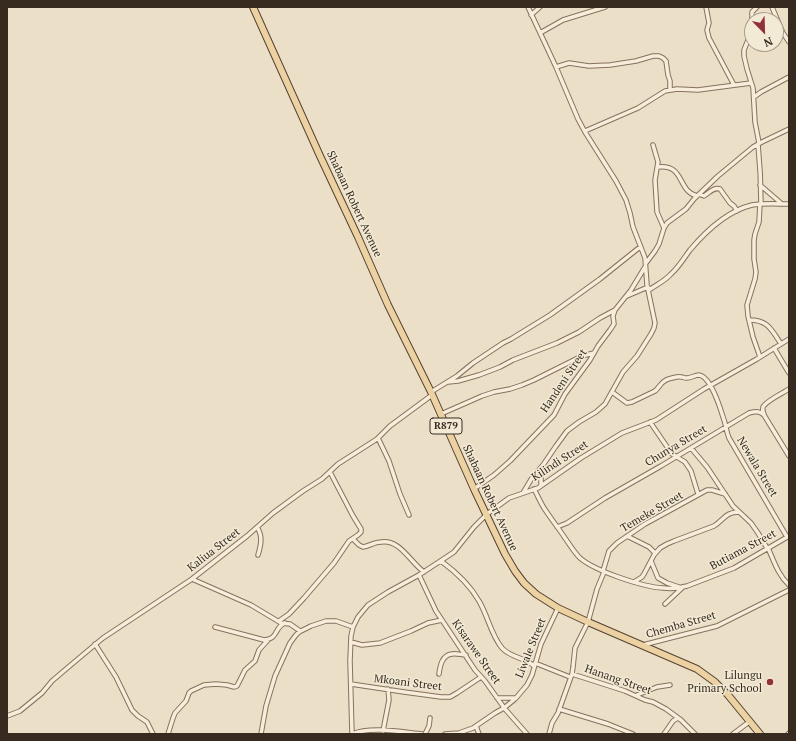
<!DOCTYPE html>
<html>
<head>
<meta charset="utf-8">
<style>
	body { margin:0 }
	#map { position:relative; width:796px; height:741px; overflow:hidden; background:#ebdfc7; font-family:"PT Serif",serif }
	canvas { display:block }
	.frame { position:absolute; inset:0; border:8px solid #372b20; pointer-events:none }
	.north { position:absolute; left:744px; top:12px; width:40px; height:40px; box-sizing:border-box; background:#f3ead6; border:1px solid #a89e8d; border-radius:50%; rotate:157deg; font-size:11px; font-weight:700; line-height:16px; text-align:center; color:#372b20 }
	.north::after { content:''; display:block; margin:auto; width:14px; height:18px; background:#913236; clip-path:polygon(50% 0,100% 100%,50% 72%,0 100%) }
</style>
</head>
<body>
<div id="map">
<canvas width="796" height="741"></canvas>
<div class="frame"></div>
<div class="north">N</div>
</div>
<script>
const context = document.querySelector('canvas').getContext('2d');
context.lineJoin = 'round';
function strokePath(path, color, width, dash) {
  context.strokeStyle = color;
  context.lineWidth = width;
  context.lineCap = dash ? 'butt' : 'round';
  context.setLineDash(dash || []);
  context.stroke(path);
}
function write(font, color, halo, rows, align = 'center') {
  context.font = font + ' "PT Serif",serif';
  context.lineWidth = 3;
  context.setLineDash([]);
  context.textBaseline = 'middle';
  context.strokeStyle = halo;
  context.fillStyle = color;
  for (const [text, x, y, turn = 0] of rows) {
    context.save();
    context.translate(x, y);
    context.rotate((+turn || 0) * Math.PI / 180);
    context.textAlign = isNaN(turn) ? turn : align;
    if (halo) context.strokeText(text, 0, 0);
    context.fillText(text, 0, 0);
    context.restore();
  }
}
const minor = new Path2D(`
	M706,7L709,23L707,30L709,38L734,85
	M772,7L783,33L789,42
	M531,15L540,7
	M752,20V12L757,7
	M752,22L750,35L744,50V56L747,69L753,88L755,122L759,143
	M540,33L563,20L605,7
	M556,67L569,63L589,66L610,65L636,61L653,56H659L663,58L666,61L668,75L670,81V90
	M754,97L761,92L789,77
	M585,131L638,108L665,91L677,89L698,90L751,83
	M758,144C760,164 761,184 761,204
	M653,145L658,162L655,180L657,212L664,228
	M658,167C685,164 677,191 697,196
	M760,185L782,204
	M699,194L704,196C709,193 713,187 720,189L730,203L734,206L737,211
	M760,204L759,222L755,234L754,240V259L756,272L755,279L747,305L748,316L753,337L760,357
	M646,263L655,251L659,244L664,228L667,223L686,209L694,199L718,176L753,147L762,142L789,129
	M649,290C656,285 665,281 671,274C679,267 684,258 690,250C706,231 727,211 752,205C764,203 777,204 789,204
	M627,296L648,287
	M749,320C768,320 771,329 781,344
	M774,348L789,373
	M448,382L458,381L479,375L500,367L513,360L557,343L579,332L600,318L615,310
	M431,392L457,376L473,363L503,343L511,339L550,315L600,279L640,247
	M612,392L627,403L632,402L655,391C659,388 660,383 666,380C668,379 678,376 681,377C685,377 682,378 687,378C691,378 695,375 699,375C710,376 720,407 723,417C726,424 726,431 729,438L787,537
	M441,414L482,396L494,392L510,389L522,385L534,380L582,356L594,353
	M764,414C763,411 762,410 763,407C766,401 783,393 789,389
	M650,422L672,454L685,462L691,471L698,494
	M378,438L389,461L400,494L409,515
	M691,448L707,467L733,506L751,523L758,533L767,548
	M539,470L541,478V485
	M474,489L494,475L510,461L554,415L565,394L590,360L598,346L610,330L614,324L613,316L615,310L631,290L645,267
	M534,489C538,496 541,504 546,511C552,520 559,529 565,538C570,545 574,552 580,558C595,571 643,587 663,588C671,589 680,588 687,586L734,568L789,536
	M523,493L532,478L543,465L556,446L567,431L579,422L596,412L605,404L623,372L637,356L651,334L654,328L655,323L647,285L645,258L633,227L630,213L626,200L616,181L585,132L578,119L556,67L528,7
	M257,527C263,536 261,545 258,555
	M557,527L567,523L605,498L661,466L749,413C756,411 759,411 764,415L789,456
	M627,536L649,547L655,553
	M353,539L359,545L363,547C369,546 375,542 381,542C400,539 410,562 424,572
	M768,548C774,561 778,575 789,585
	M441,561C456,572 470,585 479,601C488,616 491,635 502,648C511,658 524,657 534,666
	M651,561L658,578L667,583L679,587
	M603,571L609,551L617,543L645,524L707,490H712L725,494
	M419,575L436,611L475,670L485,681L505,709L527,734
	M192,579L251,605L281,623L290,624L300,631
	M634,582L642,577L644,574L654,555L660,548L667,544L674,541L714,526C724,520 725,512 739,512
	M665,604L682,588
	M279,621L289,614L304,598L334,563L349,541L358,535L361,532V529L353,516L330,472
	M215,627L264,640C279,639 274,627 285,623
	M351,642L362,645L380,643L411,631L428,623L442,620
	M95,644L116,677L132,710L138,716L147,722L153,734
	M643,645L717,626L789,590
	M535,663L570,677
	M439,674C440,666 442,655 452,654C456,653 462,655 466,655
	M572,674L594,681L625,691L645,700L653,702L666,709L681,720L695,734
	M351,684L404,692L441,697H450L457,693L481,677
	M637,695L657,687L670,685
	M497,698H516L527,685L532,675L541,644L558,608
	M559,709L608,724L633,734
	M7,716L20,711L42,693L52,681L72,664L103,638L192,579L247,536L273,513L303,491L322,479L338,464L377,439L390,426L432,395
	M476,726L479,734
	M383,731L389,700L388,689
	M168,734L173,718L175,713L186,701L189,693L191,691L204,685L216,684L227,685L234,687L237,686L245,670L255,661L259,650L268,640
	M261,734L266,706L275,676L290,643L296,635L299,632L311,626L326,621H336L353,627
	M352,734L350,661L351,636L353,627L358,617L368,605L388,592L419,575L445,558L454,552L474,527L487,514L509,498L538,488L581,458L622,433L656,420L704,389L757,359L789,339
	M352,734C371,726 402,732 422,734
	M425,734L429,726L430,718
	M445,734L459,733L473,728L495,713L504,708L515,699
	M549,734L552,723L558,713L572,674L573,667L575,648L588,622L597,589L604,572
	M664,734L673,721L678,718
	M733,734L749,722
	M788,734L789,733`);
const primary = new Path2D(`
	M253,7L320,156L358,237L388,305L431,392L474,489L505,554L515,571L524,583L536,594L558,608L588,622L697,669L715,682L728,695L760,734`);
strokePath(minor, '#86725e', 5.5);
strokePath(primary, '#544131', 8);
strokePath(minor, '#f7edda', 3.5);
strokePath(primary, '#ecd2a2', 6);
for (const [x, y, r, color] of [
	[770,682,4,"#913236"]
]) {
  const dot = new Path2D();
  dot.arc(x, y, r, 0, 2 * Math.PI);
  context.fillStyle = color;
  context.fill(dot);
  strokePath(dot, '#f3ead6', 1.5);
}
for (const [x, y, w] of [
	[446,426,32]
]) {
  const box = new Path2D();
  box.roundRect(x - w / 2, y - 8, w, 16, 3);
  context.fillStyle = '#f3ead6';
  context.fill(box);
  strokePath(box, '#372b20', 1);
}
write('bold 10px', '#372b20', null, [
	["R879",446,426]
]);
write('11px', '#372b20', '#f3ead6', [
	["Shabaan Robert Avenue",354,204,65],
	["Handeni Street",564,381,-56],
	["Chunya Street",676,446,-31],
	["Kilindi Street",560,461,-33],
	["Newala Street",757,467,59],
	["Shabaan Robert Avenue",490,498,65],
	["Temeke Street",652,512,-30],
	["Kaliua Street",214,550,-38],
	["Butiama Street",743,550,-28],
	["Chemba Street",681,625,-16],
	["Liwale Street",531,648,-68],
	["Kisarawe Street",476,652,55],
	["Hanang Street",618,680,19],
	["Mkoani Street",408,683,7]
]);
write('11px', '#372b20', '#f3ead6', [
	["Lilungu",762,676],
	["Primary School",762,689]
], 'right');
</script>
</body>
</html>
